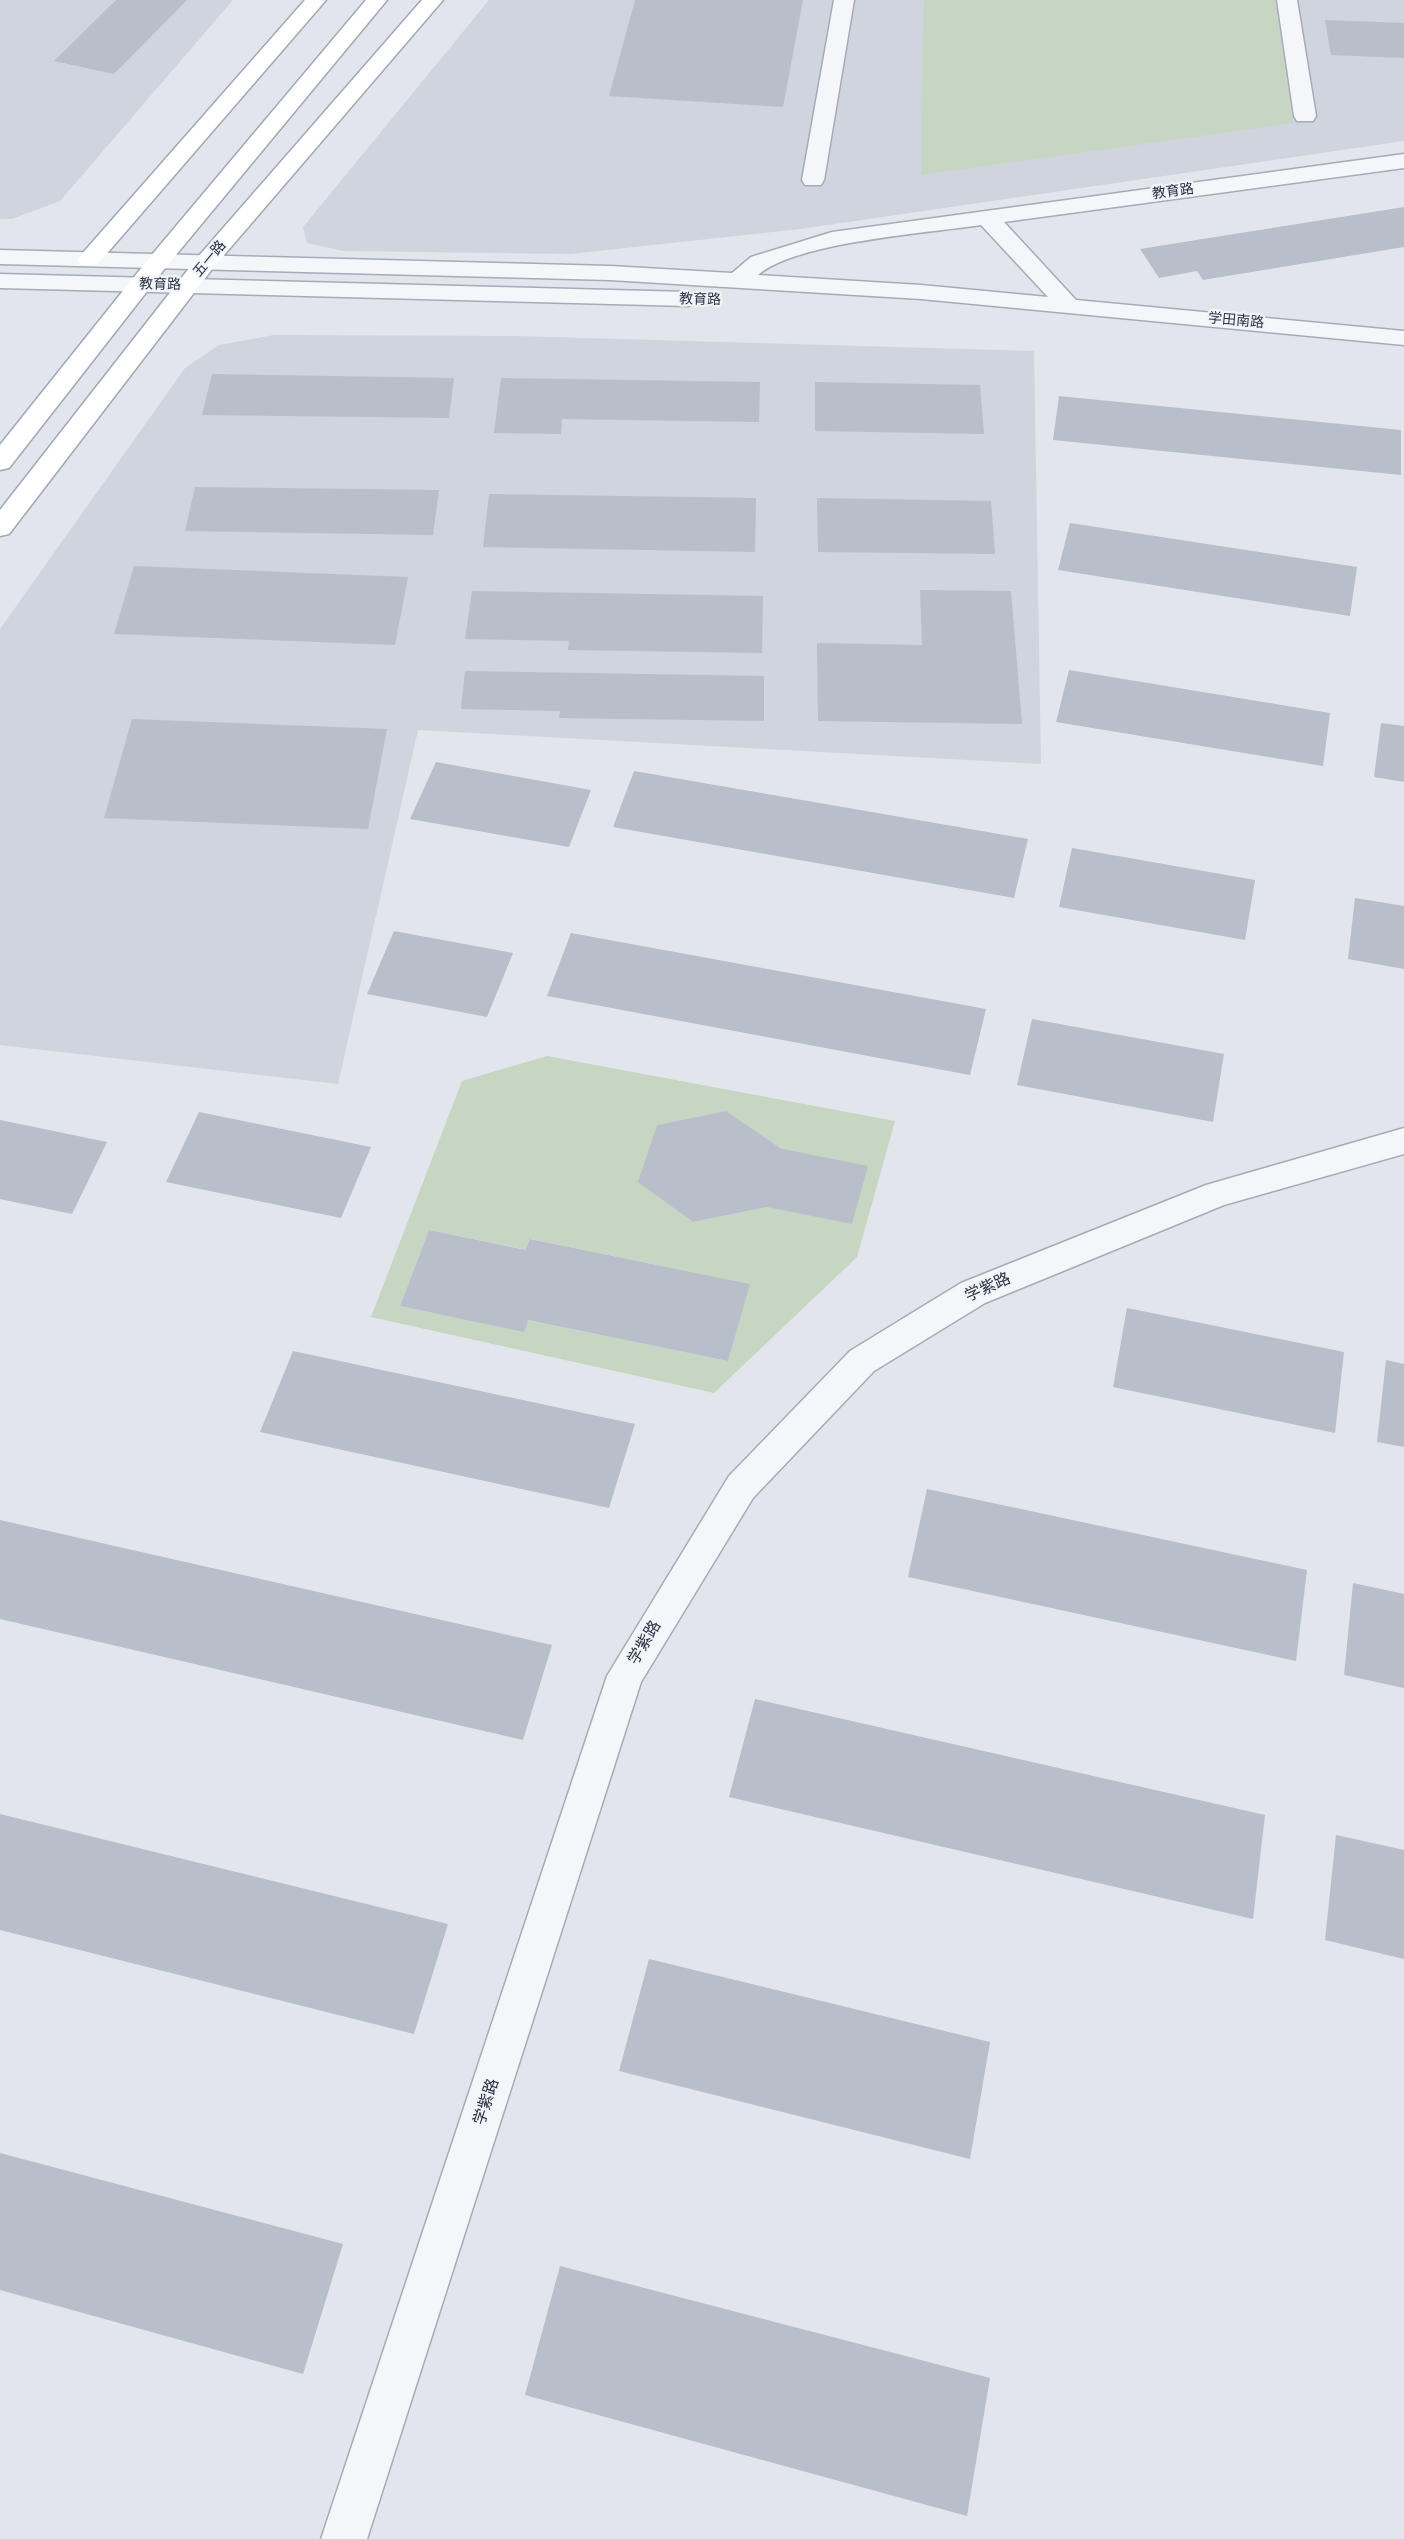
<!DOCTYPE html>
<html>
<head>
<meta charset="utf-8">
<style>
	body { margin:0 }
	canvas { display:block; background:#e2e5eb }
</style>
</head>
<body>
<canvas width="1404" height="2539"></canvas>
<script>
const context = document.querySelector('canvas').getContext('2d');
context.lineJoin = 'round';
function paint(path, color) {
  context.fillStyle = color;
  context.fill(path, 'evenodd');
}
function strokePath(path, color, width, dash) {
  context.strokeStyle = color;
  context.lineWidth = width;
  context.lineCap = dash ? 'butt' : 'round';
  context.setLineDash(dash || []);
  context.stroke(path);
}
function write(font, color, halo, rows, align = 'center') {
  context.font = font + ' "Varela Round","Noto Sans SC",sans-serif';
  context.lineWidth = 4.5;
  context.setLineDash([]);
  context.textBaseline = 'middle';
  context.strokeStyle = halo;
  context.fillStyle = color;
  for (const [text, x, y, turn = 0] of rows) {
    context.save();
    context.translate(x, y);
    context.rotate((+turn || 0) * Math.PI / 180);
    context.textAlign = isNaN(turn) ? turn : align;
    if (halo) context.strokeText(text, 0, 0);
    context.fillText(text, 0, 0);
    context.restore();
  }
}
paint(new Path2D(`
	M0,0H233L60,201L12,219H0Z
	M489,0H1404V141L800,229L571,254L343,251L307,243L303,227Z
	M274,335L517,336L1034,351L1041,764L418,730L338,1084L0,1045V629L185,368L219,345Z`), '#cfd4de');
paint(new Path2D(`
	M924,0H1275L1293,123L921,175Z
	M547,1056L895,1121L857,1257L714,1393L371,1317L462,1081ZM726,1111L782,1149L767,1207L693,1222L639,1182L657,1125ZM429,1230L527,1250L531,1239L749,1284L728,1361L528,1320L523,1331L400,1306Z`), '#c6d6c2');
paint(new Path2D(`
	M116,0H187L114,74L54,61Z
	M635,0H803L783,107L609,96Z
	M1325,20L1404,23V58L1331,55Z
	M1404,207V247L1203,280L1197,271L1159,278L1140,249Z
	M212,374L454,378L449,418L202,415Z
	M501,378L760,382L759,422L562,419L561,434L494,433Z
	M815,382L980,385L984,434L815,431Z
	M1059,396L1401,430V475L1053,440Z
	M195,487L439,490L433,535L185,531Z
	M489,494L756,498L755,552L483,547Z
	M817,498L991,501L995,554L818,552Z
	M1070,523L1357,567L1350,616L1058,570Z
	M134,566L408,577L395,645L114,634Z
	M920,590L1011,591L1022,724L818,721L817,643L922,645Z
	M472,591L763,596L762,653L568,650L569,641L465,639Z
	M1069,670L1330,713L1323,766L1056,722Z
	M465,671L764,676V721L559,718L560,711L461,709Z
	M132,719L387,729L368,829L104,818Z
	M1381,723L1404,726V782L1374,777Z
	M436,762L591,790L569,847L410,819Z
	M634,771L1028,839L1014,898L613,827Z
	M1072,848L1255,880L1245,940L1059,907Z
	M1355,898L1404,906V969L1348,959Z
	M394,931L513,953L487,1017L367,994Z
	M571,933L986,1009L970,1075L547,996Z
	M1032,1019L1224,1054L1213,1122L1017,1085Z
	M726,1111L782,1149L868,1166L852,1224L767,1207L693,1222L638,1182L657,1125Z
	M199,1112L371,1147L341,1218L166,1182Z
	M0,1120L107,1142L72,1214L0,1199Z
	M429,1230L526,1250L530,1239L750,1284L728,1361L528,1320L524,1332L400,1306Z
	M1127,1308L1344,1352L1335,1433L1113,1387Z
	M293,1351L635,1424L609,1508L260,1432Z
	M1386,1360L1404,1364V1447L1377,1442Z
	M927,1489L1307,1570L1296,1661L908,1577Z
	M0,1520L552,1645L523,1740L0,1619Z
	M1353,1583L1404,1594V1688L1344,1675Z
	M755,1699L1265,1815L1253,1919L729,1797Z
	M0,1814L448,1924L414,2034L0,1930Z
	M1336,1835L1404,1850V1959L1325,1940Z
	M649,1959L990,2042L970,2159L619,2071Z
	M0,2153L343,2244L303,2374L0,2290Z
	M560,2266L990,2378L967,2516L525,2395Z`), '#b8beca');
const minor = new Path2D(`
	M834,0H854L824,180L821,185H805L802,180Z
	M1277,0H1297L1316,116L1313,121H1297L1294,116Z
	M1404,154V168L1004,222L1076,300L1404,331V345L921,299L610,280L0,264V250L610,266L732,273L751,257L832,232ZM981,225L1048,297L921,285L758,275C796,242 928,233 981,225Z
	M0,274L688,292L696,294L700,299L696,304L688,306L0,288Z
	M1404,1128V1154L1224,1205L985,1303L874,1371L753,1498L641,1682L367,2539H321L607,1676L729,1476L850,1351L961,1283L1206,1185Z`);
const major = new Path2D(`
	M305,0H326L97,265H81L77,260L81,255Z
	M366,0H387L166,267L9,468L0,470V445L150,257Z
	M422,0H443L213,268L9,534L0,536V510L197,258Z`);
strokePath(minor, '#a6abb6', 3);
strokePath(major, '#a0a8b8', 3);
paint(minor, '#f5f6f9');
paint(major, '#fff');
write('14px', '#283145', '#f2f4f8', [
	["教育路",1173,192,-8],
	["五一路",210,259,-50],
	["教育路",160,285,1],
	["教育路",700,300,1],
	["学田南路",1236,321,5]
]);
write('16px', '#283145', '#f2f4f8', [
	["学紫路",988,1288,-24],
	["学紫路",645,1643,-59],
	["学紫路",487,2102,-72]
]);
</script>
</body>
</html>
